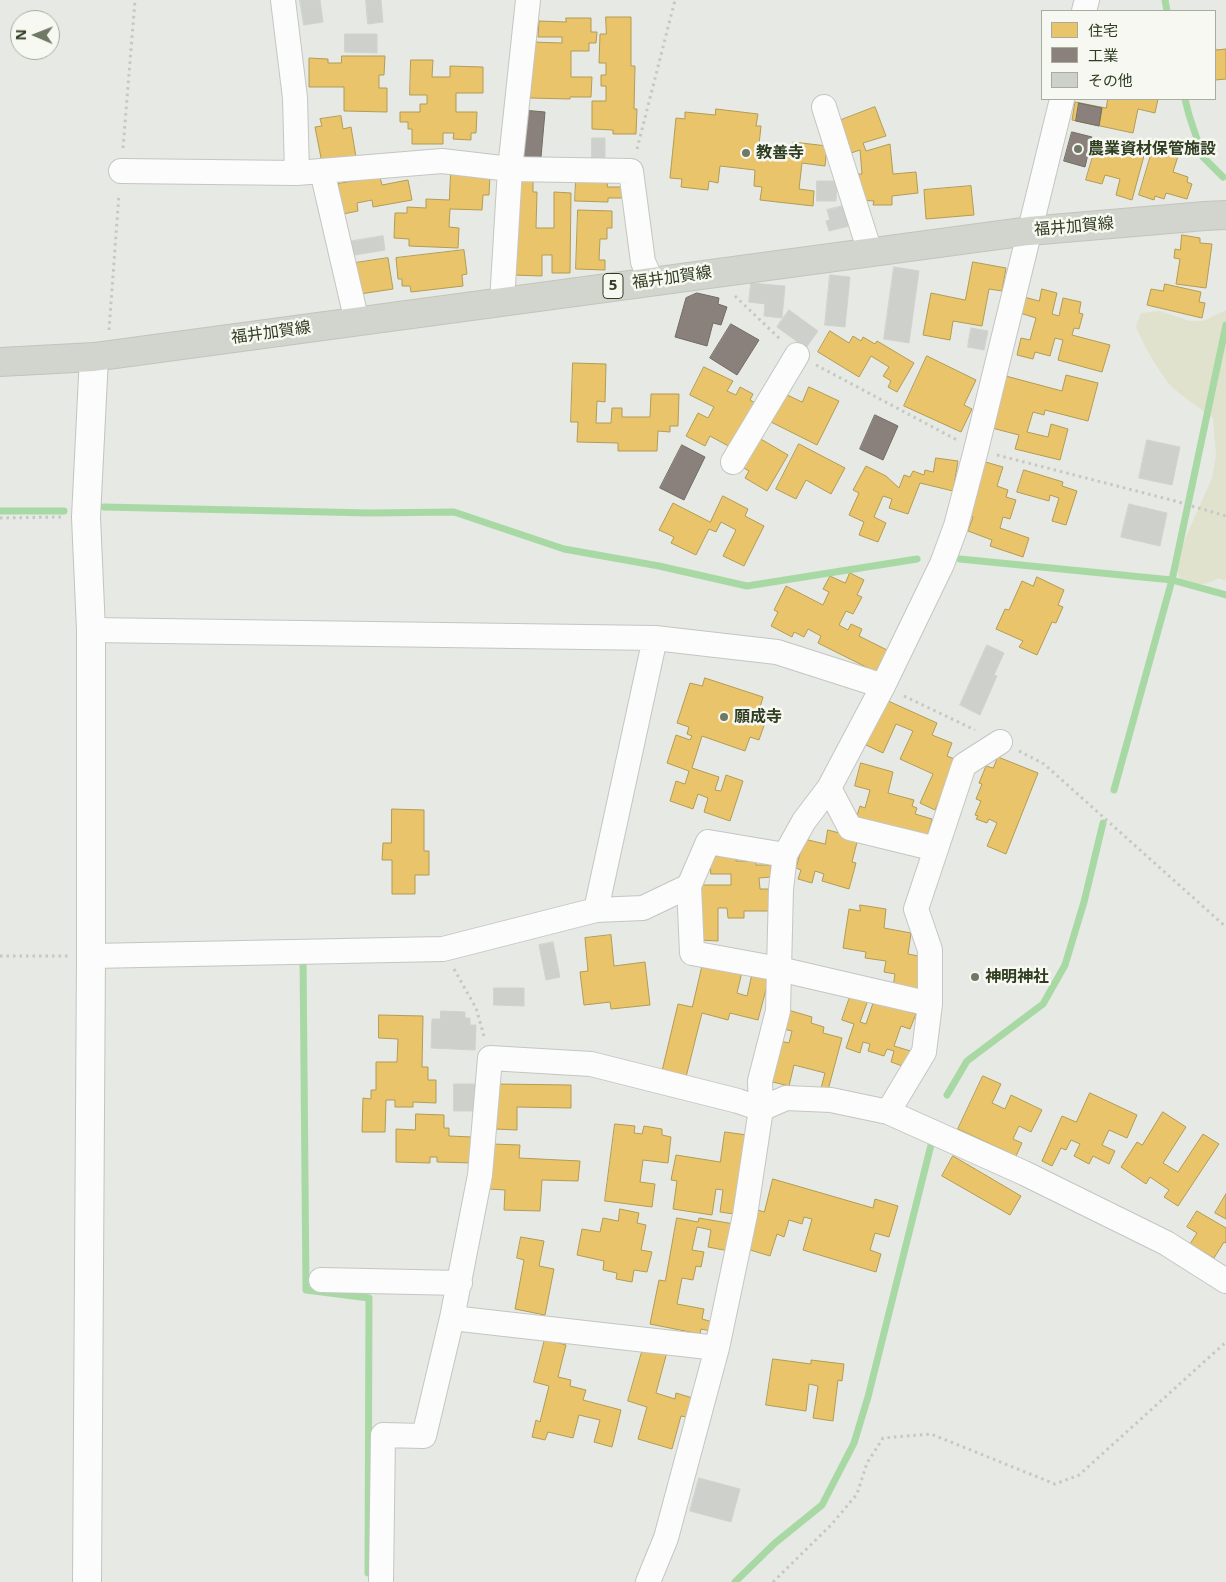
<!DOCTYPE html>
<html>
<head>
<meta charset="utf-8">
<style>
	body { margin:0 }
	#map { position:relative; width:1226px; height:1582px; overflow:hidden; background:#e7e9e4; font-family:"Noto Sans","Noto Sans JP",sans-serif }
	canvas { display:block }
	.legend { position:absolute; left:1041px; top:10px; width:175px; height:90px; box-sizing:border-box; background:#f7f8f2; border:1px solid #a7ad9e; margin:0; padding:6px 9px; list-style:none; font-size:15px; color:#2f3d21 }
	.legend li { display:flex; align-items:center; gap:10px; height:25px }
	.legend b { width:25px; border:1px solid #a7ad9e }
	.north { position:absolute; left:10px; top:10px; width:50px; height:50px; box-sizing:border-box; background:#f7f8f2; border:1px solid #a7ad9e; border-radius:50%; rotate:271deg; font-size:14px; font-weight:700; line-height:20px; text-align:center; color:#2f3d21 }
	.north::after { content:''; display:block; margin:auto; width:18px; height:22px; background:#6f7965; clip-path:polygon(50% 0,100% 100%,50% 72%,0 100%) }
</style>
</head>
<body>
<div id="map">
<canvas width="1226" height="1582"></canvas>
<ul class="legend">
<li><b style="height:14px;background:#e9c46a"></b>住宅</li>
<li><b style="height:14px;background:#8a817c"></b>工業</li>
<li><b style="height:14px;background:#ced1cb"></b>その他</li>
</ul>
<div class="north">N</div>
</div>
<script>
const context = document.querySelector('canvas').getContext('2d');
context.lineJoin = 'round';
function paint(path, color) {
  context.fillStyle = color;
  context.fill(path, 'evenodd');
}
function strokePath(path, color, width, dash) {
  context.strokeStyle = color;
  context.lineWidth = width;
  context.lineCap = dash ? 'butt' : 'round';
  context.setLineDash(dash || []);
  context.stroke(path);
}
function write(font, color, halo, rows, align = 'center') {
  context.font = font + ' "Noto Sans","Noto Sans JP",sans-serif';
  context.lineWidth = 5;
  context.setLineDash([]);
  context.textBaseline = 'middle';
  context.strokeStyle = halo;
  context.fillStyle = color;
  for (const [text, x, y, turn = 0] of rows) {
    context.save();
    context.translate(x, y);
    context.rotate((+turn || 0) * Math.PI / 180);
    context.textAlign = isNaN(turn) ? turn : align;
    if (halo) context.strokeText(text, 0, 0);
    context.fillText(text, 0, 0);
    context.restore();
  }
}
paint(new Path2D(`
	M1226,310V581L1218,578C1204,588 1194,584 1179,578L1177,563L1185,539L1212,478L1216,455L1213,418C1200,408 1185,399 1172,387C1162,377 1140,340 1136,326L1141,313L1159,311L1190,321H1203Z`), '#e1e2cd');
const homes = new Path2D(`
	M606,17H631V66H635L634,109H637L636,134H613V130L592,129V101H606V86H601V75H606V63H599L600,34H606Z
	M566,18H591V32H597L596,43H589V51H571V77H592L591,97H570V99L530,98L532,42L562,43V37H538L539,21L566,22Z
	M1215,46L1216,50L1226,49V79L1215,80V84Z
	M342,56H385L384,75H379V88H387V112L344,111V87H309V58L328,59V63H341Z
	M411,60H433L432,77H450V66L483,67V93H456V112H477L476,133H471V140L453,139L454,133H443V144H412V129H408V122H400V112H420V104H427V95H410Z
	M1108,99H1158L1155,113L1138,109L1133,133L1072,120L1075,102L1106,108Z
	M875,107L886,136L863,143L866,151L890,144L893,174L916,172L918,193L892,196V205H873L874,201L860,200L858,174H862L860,150L848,154L836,122Z
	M716,109L758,114L756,126H761L759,145L792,149L793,142L827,146L825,166L802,163L799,189L814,191L813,206L760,200L762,187L754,186L755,170L720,166L718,183L709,181L708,190L681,187L682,179L670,178L676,118L685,119V112L715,115Z
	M341,116L343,129L351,127L356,157L322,163L315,127L322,126L320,119Z
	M1098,139L1145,152L1132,200L1116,195L1120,179L1105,175L1102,184L1086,180Z
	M1154,145L1179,153L1173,172L1188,177L1187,182L1192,184L1187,199L1166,193L1164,199L1155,196L1154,200L1139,195Z
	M451,173L490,175L489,195H483L482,210L450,209L449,227L459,228L458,248L409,246V239L394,238L395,213H407V207L426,208V199L449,200Z
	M380,177L382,185L408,180L412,200L373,207L372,200L357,203L358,211L343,214L338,184Z
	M519,179H533V192H537L536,228H554V192L571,193L570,273H552V255H542V276L513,275Z
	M576,181L608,182L607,187H623V198H608V202L575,201Z
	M971,186L974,215L926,219L924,190Z
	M578,210L612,211V228H607V239H600L599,260H605V270L576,269Z
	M1182,235L1200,238V243L1212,244L1206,288L1176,284L1180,259L1174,258L1175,249L1180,250Z
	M464,250L467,274L462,275L463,286L411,292L410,286H402V279H398L396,258Z
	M388,258L393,289L360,294L355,263Z
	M973,262L1006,268L1002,291L989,289L982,326L953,321L950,340L923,335L931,293L965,300Z
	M1165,284L1201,292L1199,302L1205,303L1202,318L1147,305L1151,289L1163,291Z
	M1042,289L1057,293L1052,314L1059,316L1063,298L1081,302L1079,313L1083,314L1079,329L1074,328L1072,335L1110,345L1102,372L1058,360L1063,340L1055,338L1050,356L1035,352L1033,359L1017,355L1021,338L1030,340L1036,318L1020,313L1024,297L1039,301Z
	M830,331L849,343L853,336L861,341L863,337L875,344L877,341L914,363L897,392L888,387L891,381L883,376L889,367L871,356L859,377L818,352Z
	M927,356L976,380L964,405L972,409L961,432L904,406Z
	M573,363L606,364L605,402L597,401L596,423H611L612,408H622V417H650L651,394H679L678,426H670V432L658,431L657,451H618V443L577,442L578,422H571Z
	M704,367L733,381L727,391L736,395L740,387L753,394L750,400L755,403L732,448L710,436L705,446L686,436L698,413L708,418L714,407L690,395Z
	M1002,375L1062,391L1066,375L1098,383L1088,421L1045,410L1044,415L1033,412L1027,432L1048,437L1051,424L1068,429L1060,460L1015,449L1019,435L988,427Z
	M809,387L839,401L817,445L771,422L785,394L802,402Z
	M759,438L788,455L767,491L745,478L749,471L742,467Z
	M799,444L845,468L831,494L806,480L796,499L776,489Z
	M936,458L958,461L953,491L920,483L908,514L889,508L892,499L883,496L874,517L886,523L878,542L859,535L864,522L849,515L859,493L853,490L866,466L886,476L899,488L904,475L910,477L913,471L924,475L925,470L933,472Z
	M982,461L1003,467L997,486L1008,490L1006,497L1016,500L1010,519L1003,517L1000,528L1029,538L1023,557L990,546L992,540L968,531L973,517L969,516L979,487L974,485Z
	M1024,470L1063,482L1062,486L1077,491L1066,525L1052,521L1059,498L1050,495L1049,501L1017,492Z
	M723,496L748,509L745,516L764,526L744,566L723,556L736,530L721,522L716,532L709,529L696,555L671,543L674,537L659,530L673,503L710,522Z
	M850,573L864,580L857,595L862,597L853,614L846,611L839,625L848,630L851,624L862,629L859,636L887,650L876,672L818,643L821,636L808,629L804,637L794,632L792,637L771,626L778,612L774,610L786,586L823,605L829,592L823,589L830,576L845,583Z
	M1037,577L1064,590L1058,605L1063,607L1056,623L1052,622L1037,655L1019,647L1023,641L996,629L1005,609L1009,610L1022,581L1033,586Z
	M705,678L763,697L759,711L768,714L759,740L750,737L745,751L702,736L692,768L719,777L715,790L721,791L726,775L743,781L730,821L704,812L708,798L698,794L693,809L670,801L676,781L685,784L689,771L667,763L676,735L690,740L692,736L687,734L689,727L677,723L690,683L702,686Z
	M886,700L937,723L932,735L952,743L947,756L957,760L935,810L920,803L933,774L900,759L913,731L896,724L883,753L866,745Z
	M998,757L1038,773L1006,854L987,846L997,823L989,819L987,823L976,819L978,816L975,815L981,801L976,799L982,784L979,783L986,766L993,768Z
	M861,763L893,772L888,793L914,800L912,806L917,808L915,814L932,819L927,839L856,819L860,806L865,808L870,790L855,786Z
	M392,809L424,810V851H429V875H415V894H392V860H382L383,843H391Z
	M828,830L858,838L852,862L856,863L849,889L822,881L824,874L815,871L812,883L798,879L801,870L796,868L804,839L825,844Z
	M711,856H736V861H756V865H771V877L759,878L760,889H770V911H744V918H728L727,908H718V941L699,940V885H731V874H711Z
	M860,905L886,909L884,928L911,933L908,954L923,957L918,991L893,987L895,974L884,972L886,961L865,958L866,952L843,948L849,909L860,911Z
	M611,935L614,966L645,962L650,1005L611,1009L610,1002L584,1005L580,972L588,971L585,938Z
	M703,963L742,972L737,993L747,996L752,974L769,978L758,1020L730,1013L728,1020L702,1013L686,1077L662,1071L678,1004L692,1007Z
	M851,994L868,1000L860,1022L866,1024L874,1000L916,1014L910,1029L901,1026L894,1046L914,1052L908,1068L891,1062L894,1051L887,1049L884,1056L868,1051L870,1044L863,1042L860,1053L846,1048L854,1024L842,1020Z
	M788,1010L812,1017L811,1023L824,1027L823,1033L842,1038L828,1090L821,1088L825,1073L794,1065L789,1086L769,1081L780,1041L789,1043L792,1031L783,1029Z
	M379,1015L423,1016L422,1067H428V1080H436V1103L413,1102V1107H395V1100H386L385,1132H362L363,1098L371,1099V1090H376V1062H397L398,1039L379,1038Z
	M983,1076L1001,1084L992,1103L1005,1109L1011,1095L1042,1110L1031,1132L1019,1126L1013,1139L1022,1143L1016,1156L958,1129Z
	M495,1084L571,1085V1108L517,1107V1130L495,1129Z
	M1090,1093L1137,1115L1127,1138L1109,1130L1102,1145L1115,1151L1109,1164L1093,1156L1089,1164L1074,1156L1080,1144L1071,1140L1066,1150L1061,1148L1052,1166L1042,1161L1062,1116L1076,1122Z
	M1163,1112L1186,1127L1163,1163L1178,1172L1203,1134L1219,1144L1178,1206L1164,1197L1169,1190L1150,1177L1146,1184L1121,1167L1137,1142L1142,1145Z
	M416,1114L444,1115V1128H449V1136L472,1137V1163L437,1162V1157H430V1163L396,1162V1129L415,1130Z
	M615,1124L635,1126L634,1133L642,1134L644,1126L662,1129V1135L671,1137L668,1163L643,1160L640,1182L655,1184L652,1207L605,1201Z
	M725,1132L747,1135L734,1214L720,1212L723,1190L716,1189L712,1215L673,1209L677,1181L671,1180L676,1155L720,1162Z
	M492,1144L520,1145L519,1158L580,1161L578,1181L542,1180L540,1211L504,1210L505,1190L489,1189Z
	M953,1156L1021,1196L1010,1215L942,1176Z
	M773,1179L873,1208L875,1199L898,1206L889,1237L875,1233L870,1250L881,1254L876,1272L803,1250L812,1219L804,1217L802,1224L789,1220L784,1237L777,1234L770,1256L747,1249L758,1210L764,1212Z
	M1226,1194V1219L1215,1213Z
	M620,1209L639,1213L637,1223L646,1225L641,1250L652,1252L647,1272L634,1270L632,1282L616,1279L617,1273L603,1270L604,1261L577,1255L582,1229L600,1232L603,1218L618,1221Z
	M1197,1211L1226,1228V1243L1224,1242L1214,1258L1190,1244L1197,1233L1187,1227Z
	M677,1218L698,1222L699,1218L734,1224L729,1251L708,1247L711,1230L697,1227L692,1250L704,1252L701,1267L696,1266L693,1280L682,1278L677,1304L704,1309L702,1319L713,1322L711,1331L701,1329L700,1334L650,1324L659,1280L665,1281Z
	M521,1237L544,1241L539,1266L554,1269L545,1315L515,1309L524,1260L517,1258Z
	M545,1339L566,1345L558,1377L571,1380L570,1386L586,1390L583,1400L621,1410L612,1447L594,1442L600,1420L579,1415L573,1438L548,1432L545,1440L532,1437L536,1420L540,1422L549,1386L534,1382Z
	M644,1345L667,1352L656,1393L675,1399L676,1393L696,1399L691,1418L681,1416L672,1449L638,1439L647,1407L628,1401Z
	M773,1359L811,1364V1360L844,1364L842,1381L838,1380L833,1421L813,1418L818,1386L809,1384L806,1411L766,1405Z`);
paint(homes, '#e9c46a');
strokePath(homes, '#b19c54', 1);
const industry = new Path2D(`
	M1079,103L1102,108L1099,126L1076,121Z
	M522,110L545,112L541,157L518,156Z
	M1072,132L1092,137L1085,167L1064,161Z
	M697,293L719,298L718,304L727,307L721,325L713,323L707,346L675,337L686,298Z
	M731,324L759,340L737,375L710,358Z
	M875,415L898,426L883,460L860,449Z
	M682,445L705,457L684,500L660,488Z`);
paint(industry, '#8a817c');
strokePath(industry, '#6f6d61', 1);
strokePath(new Path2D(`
	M1165,0L1167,11
	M1185,99L1189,115L1203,157L1223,177
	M104,507L370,513L454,512L564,549L659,566L747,586L917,559
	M0,511H64
	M960,559L1172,580L1226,595
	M1114,790L1172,580L1226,325
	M303,955L306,1290L369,1298L368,1573
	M947,1095L967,1061L1043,1004L1065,965L1084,902L1103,823
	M735,1582L775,1543L822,1505L854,1443L868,1397L933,1137`), '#a8d9a4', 7);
const building = new Path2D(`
	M300,0H320L323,22L304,25Z
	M366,0H381L383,22L368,24Z
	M345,34H377V53L345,52Z
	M592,138H605V158H592Z
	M817,181H837L836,201H817Z
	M843,206L849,226L829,231L826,221L830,220L827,210Z
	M383,236L385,250L349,256L347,242Z
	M894,267L919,271L909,343L884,339Z
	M830,275L850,277L845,327L825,325Z
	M751,283L785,286L782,318L764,316L765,304L749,302Z
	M789,310L818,331L806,348L777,327Z
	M971,328L988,331L984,350L968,347Z
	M1147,440L1180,447L1172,485L1139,478Z
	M1129,504L1167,513L1160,546L1121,537Z
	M987,645L1004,653L994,675L997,676L980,715L960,705Z
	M553,942L560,977L546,980L539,945Z
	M494,988H524V1006L494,1005Z
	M441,1011L465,1012V1018H470V1025H476L475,1050L431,1048L432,1019H440Z
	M454,1084H475V1111H454Z
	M699,1478L740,1489L731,1522L690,1511Z`);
paint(building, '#ced1cb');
strokePath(building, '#d0d2cd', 1);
const street = new Path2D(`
	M283,0L295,98L297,173
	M1084,11L1087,0
	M824,107L870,252
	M121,171L297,173L442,161L510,169L631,171L643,262L652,281
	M322,171L357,322
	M502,302L510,169L528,0
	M733,462L797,355
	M91,630L655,638L777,652L883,686
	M655,638L596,910L643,908L689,886L708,842L785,855
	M829,788L850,828L936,849L916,909L930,950V1004
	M936,849L964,765L1000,742
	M689,886L692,953L779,969L930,1004L924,1052L888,1112
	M91,956L443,949L596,910
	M321,1280L460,1283
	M452,1318L717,1348
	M381,1582L383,1435L424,1436L452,1318L480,1175L490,1058L591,1064L738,1101L761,1109L786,1098L831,1100L888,1112L1024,1173L1166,1243L1226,1281
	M648,1582L666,1538L717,1348L745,1215L761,1109L760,1081L778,1011L781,889L785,855L804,821L829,788L883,686L942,564L956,526L976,450L1062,99`);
const secondary = new Path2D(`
	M87,1582L91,956V630L86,517L94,357`);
const primary = new Path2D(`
	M0,362L94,357L1029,231L1205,216L1226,215`);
strokePath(street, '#c4c6c1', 26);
strokePath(secondary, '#c2c5bd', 30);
strokePath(primary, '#c1c5bc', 30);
strokePath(new Path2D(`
	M123,148L135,0
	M637,149L675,0
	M735,296L781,340
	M109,330L119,194
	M816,365L957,440
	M997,455L1175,501L1226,516
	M0,518L62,517
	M904,696L975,730
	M1019,751L1044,764L1226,927
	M0,956H68
	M454,969L476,1008L484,1036
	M773,1582L832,1524L857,1494L867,1463L883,1438L931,1434L1055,1484L1079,1475L1226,1342`), '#c5c9c1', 3, [2.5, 4]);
strokePath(street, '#fbfcfb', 24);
strokePath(secondary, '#fbfcfb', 28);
strokePath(primary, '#d1d5cd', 28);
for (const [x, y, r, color] of [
	[1078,149,5,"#6f7965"],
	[746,153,5,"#6f7965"],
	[724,717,5,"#6f7965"],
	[975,977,5,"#6f7965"]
]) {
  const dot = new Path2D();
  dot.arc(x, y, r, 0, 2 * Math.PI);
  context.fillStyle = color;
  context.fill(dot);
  strokePath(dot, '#f7f8f2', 2);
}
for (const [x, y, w] of [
	[613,286,20]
]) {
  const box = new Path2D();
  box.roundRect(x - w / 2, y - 12.5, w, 25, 4);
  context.fillStyle = '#f7f8f2';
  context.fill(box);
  strokePath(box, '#2f3d21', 1);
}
write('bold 15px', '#2f3d21', null, [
	["5",613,286]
]);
write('bold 16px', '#2f3d21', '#f7f8f2', [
	["農業資材保管施設",1088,149],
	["教善寺",756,153],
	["願成寺",734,717],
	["神明神社",985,977]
], 'left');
write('16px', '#2f3d21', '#f7f8f2', [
	["福井加賀線",1074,227,-5],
	["福井加賀線",672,278,-8],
	["福井加賀線",271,333,-8]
]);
</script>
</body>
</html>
